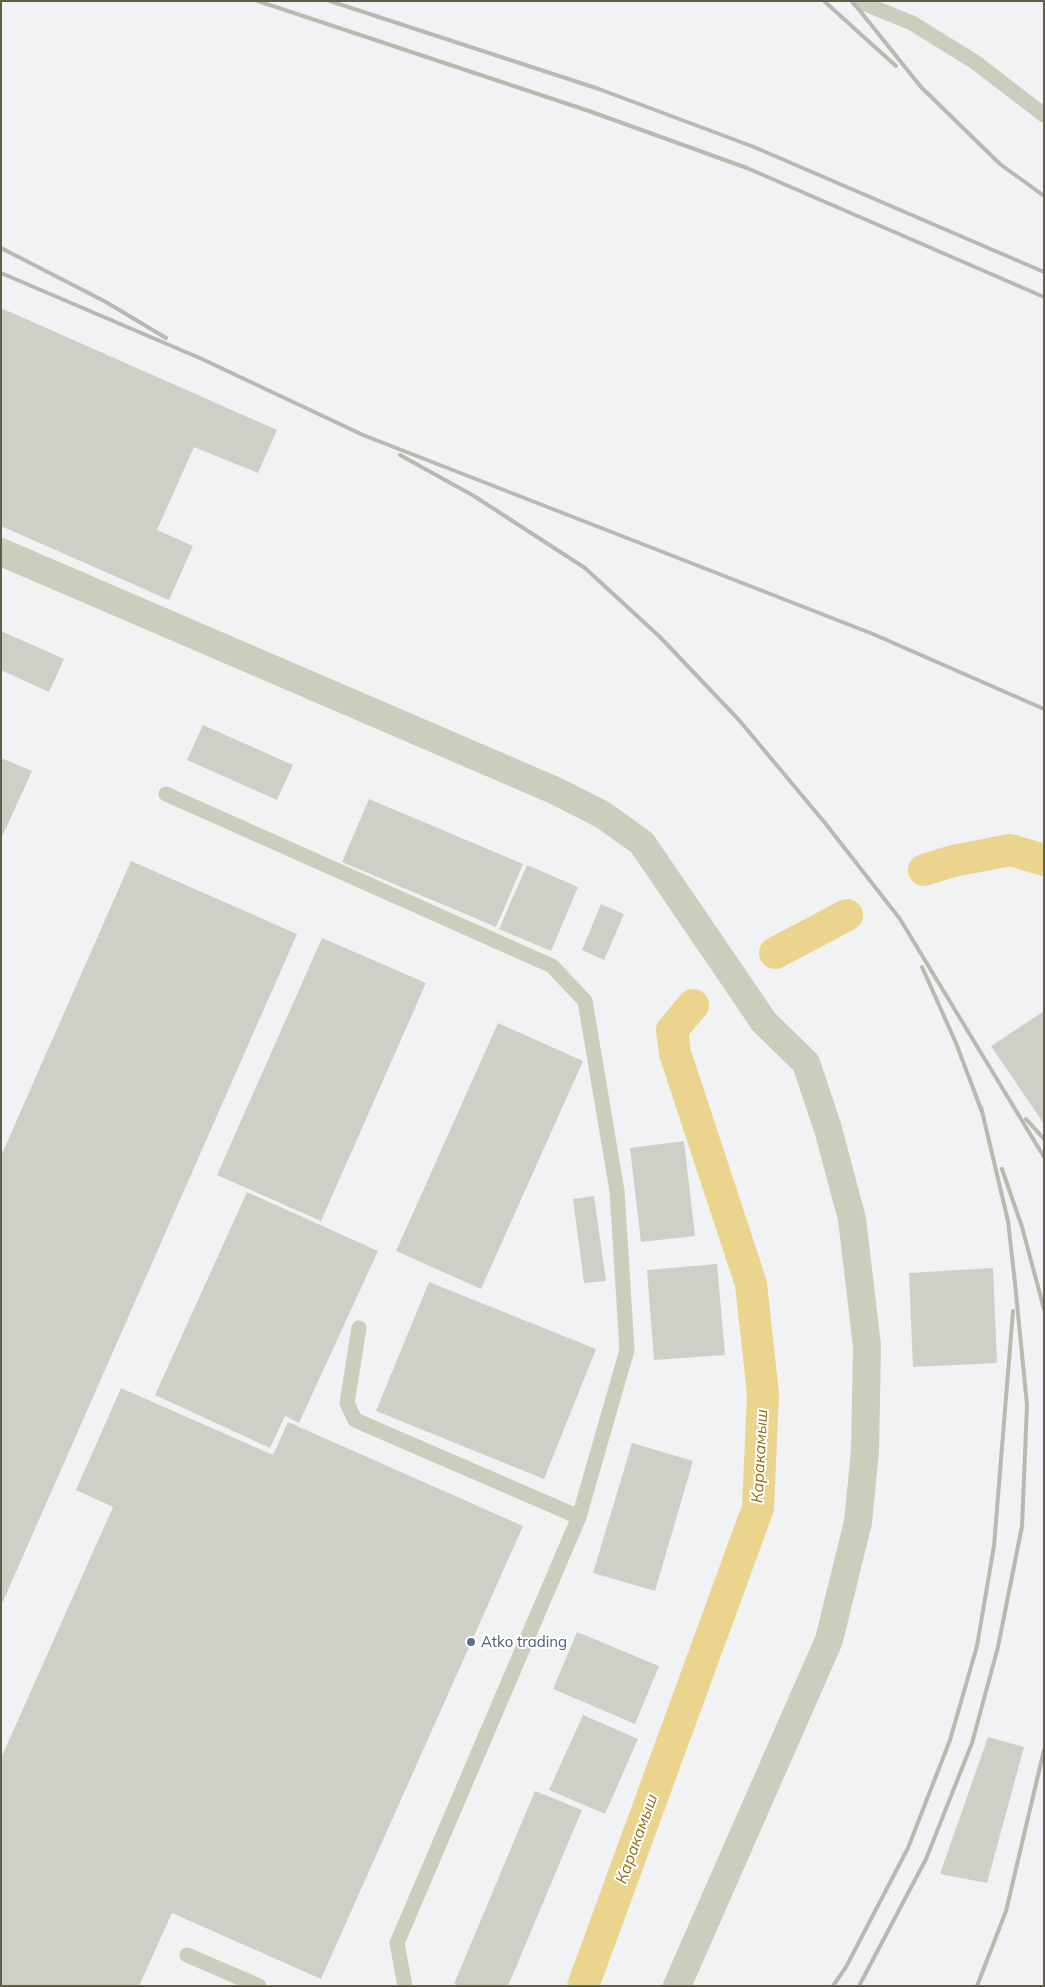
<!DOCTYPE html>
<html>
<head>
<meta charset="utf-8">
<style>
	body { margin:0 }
	#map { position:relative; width:1045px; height:1987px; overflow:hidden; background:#f1f2f3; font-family:Mulish,sans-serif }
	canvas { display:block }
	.frame { position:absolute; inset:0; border:2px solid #5e5e49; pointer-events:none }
</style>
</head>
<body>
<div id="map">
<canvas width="1045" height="1987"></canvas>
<div class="frame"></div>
</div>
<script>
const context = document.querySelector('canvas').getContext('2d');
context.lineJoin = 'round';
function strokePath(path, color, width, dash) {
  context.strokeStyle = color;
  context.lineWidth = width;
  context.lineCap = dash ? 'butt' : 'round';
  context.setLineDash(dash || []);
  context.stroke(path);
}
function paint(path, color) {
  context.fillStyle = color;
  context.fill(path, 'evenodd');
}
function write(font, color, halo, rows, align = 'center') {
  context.font = font + ' Mulish,sans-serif';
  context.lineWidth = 4;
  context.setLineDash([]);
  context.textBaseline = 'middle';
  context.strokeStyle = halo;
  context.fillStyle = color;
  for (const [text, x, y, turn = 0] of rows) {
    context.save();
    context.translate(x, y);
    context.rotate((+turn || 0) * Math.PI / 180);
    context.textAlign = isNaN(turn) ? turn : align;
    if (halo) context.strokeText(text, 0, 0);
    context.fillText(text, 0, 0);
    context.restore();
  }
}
strokePath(new Path2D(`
	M924,870L953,861L1010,850L1044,860
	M775,953L847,915
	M583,1986L758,1508L763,1394L751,1284L675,1053L672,1030L693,1005`), '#ebd58e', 32);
paint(new Path2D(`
	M1,308L277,430L258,473L194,447L157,530L193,546L169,600L1,526Z
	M1,631L64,659L49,692L1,670Z
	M203,725L293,765L277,800L187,760Z
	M1,758L32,771L1,839Z
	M369,799L523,864L496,927L342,862Z
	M131,861L297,934L1,1606V1156Z
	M527,865L578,887L551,951L499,929Z
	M601,904L624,914L604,960L582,950Z
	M322,938L426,983L321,1221L217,1175Z
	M1044,1011V1124L991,1046Z
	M498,1023L583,1061L481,1289L396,1251Z
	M684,1141L695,1236L641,1242L630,1148Z
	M247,1192L378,1251L299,1423L285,1416L270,1448L155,1395Z
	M594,1196L606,1281L584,1283L573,1199Z
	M717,1264L725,1355L654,1360L647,1270Z
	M993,1268L997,1363L913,1367L909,1273Z
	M429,1282L596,1349L544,1479L376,1411Z
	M121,1388L273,1455L288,1422L523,1526L321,1979L172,1913L139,1986H1V1758L113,1507L76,1490Z
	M632,1443L693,1461L655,1591L593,1573Z
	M577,1632L659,1666L635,1724L553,1689Z
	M583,1715L638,1739L605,1814L549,1790Z
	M988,1737L1024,1747L987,1883L940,1874Z
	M535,1791L582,1810L508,1986H459L454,1984Z`), '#ced0c8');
strokePath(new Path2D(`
	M858,1L912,23L975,62L1044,115
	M166,794L552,966L585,1001L617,1191L627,1350L579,1517L397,1943L405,1986
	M359,1328L347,1403L355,1420L579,1517
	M187,1955L259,1986`), '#cdcdbd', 15);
strokePath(new Path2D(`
	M1,552L556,791L603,815L642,843L764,1022L806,1063L828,1129L852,1219L867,1346L865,1451L858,1522L829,1640L677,1986`), '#cdcdbd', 28);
strokePath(new Path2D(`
	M258,1L589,111L747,168L1044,297
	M330,1L599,89L754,147L1044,272
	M824,1L896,66
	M852,1L921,87L1000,164L1044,196
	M1,248L106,302L166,338
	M1,273L202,359L363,435L873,634L1044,709
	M400,455L474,496L585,568L660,637L739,720L825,823L900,919L1044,1157
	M922,967L956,1043L982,1112
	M1026,1119L1044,1139
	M1002,1169L1022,1227L1044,1309
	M833,1986L846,1967L908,1848L950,1740L977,1646L994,1546L1013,1311
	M859,1986L926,1859L972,1743L998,1647L1022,1526L1027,1405L1015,1283L1008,1221L981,1107
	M977,1986L1006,1911L1044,1750`), '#b8b9b1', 4);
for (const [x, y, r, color] of [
	[471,1642,5,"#5c6f8a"]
]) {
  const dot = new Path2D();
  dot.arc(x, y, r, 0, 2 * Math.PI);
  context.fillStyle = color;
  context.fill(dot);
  strokePath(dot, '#fff', 2);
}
write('15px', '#4e5e75', '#fff', [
	["Atko trading",481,1642]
], 'left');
write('italic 16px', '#8d6e0f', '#fff', [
	["Каракамыш",760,1456,-87],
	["Каракамыш",637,1839,-70]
]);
</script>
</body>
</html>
